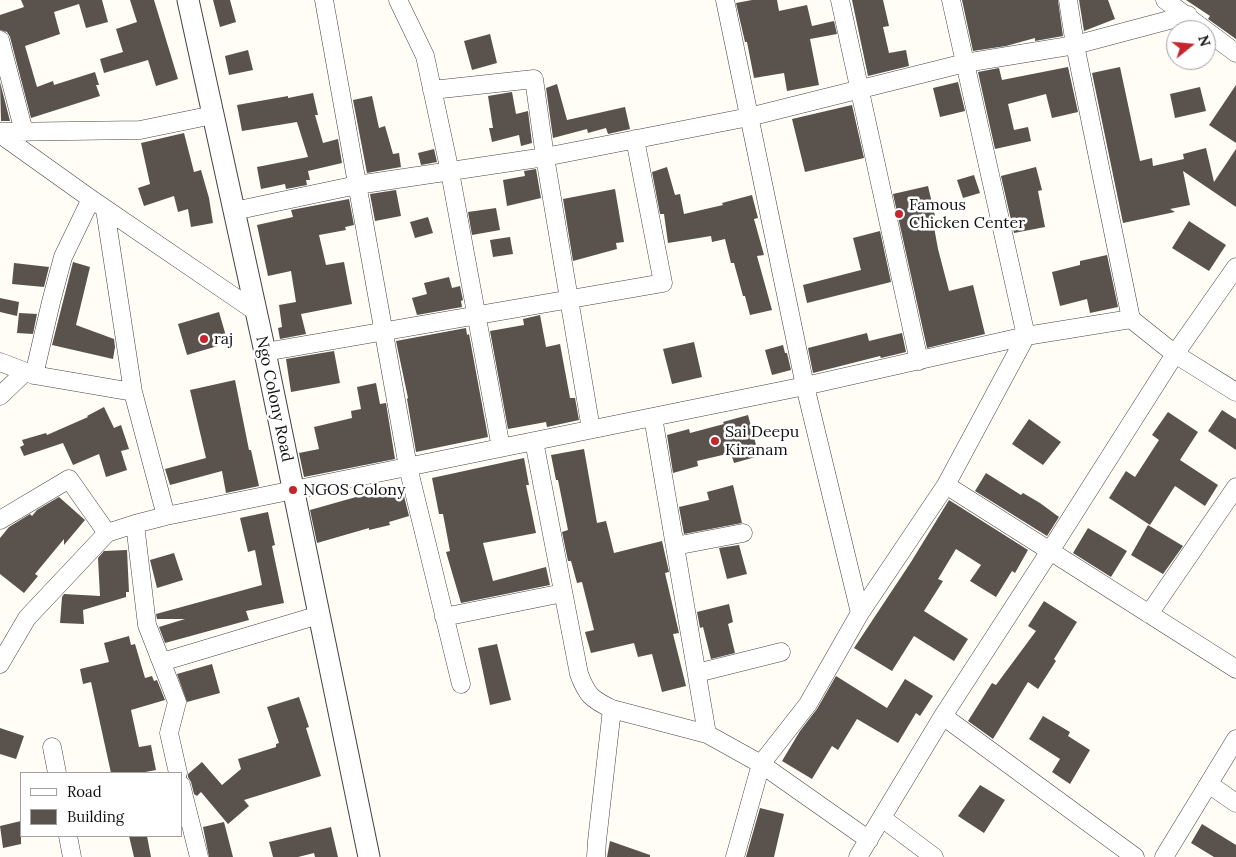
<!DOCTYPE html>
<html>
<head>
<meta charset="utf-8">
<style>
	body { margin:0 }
	#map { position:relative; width:1236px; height:857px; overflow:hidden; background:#fffdf5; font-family:Lora,serif }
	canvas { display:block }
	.legend { position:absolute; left:20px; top:772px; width:162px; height:65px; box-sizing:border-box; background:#fff; border:1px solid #a0a0a0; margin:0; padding:6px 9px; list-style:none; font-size:15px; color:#111 }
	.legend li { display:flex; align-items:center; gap:10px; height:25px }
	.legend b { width:25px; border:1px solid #a0a0a0 }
	.north { position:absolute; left:1166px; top:20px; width:50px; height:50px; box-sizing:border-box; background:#fff; border:1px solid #a0a0a0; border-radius:50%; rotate:73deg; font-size:14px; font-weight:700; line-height:20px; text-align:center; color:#111 }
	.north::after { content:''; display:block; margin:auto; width:18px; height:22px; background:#c4262e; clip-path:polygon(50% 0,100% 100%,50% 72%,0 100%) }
</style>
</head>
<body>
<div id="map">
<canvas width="1236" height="857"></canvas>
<ul class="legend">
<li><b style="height:6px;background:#fff"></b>Road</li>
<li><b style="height:14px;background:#5a524d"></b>Building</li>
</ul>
<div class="north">N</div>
</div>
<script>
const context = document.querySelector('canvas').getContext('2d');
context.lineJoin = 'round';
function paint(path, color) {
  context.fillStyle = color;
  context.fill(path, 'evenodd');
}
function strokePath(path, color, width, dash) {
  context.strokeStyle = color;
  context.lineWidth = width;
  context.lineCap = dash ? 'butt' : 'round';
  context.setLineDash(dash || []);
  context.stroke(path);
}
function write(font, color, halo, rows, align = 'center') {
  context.font = font + ' Lora,serif';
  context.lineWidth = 5;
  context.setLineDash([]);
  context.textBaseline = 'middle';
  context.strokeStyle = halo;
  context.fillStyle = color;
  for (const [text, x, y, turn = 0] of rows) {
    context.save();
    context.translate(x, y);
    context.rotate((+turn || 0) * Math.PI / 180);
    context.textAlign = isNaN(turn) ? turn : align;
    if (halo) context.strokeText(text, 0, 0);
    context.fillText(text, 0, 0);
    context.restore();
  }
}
paint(new Path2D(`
	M21,0H102L108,22L86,28L79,4L54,12L60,34L25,46L37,87L53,81L54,85L95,72L99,85H96L100,96L31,118L10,37L7,32L0,30V15L24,7Z
	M130,0H154L178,79L156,86L148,60L104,73L100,59L123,52L116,29L137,22Z
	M213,0H230L236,22L220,27Z
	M752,0H777L779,11L807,5L812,26L834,21L837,34L810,39L819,85L787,91L784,73L754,78L747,42H745L736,3Z
	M852,0H883L889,26L883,27L889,53L906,50L909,66L868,76Z
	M962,0H1058L1063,36L1035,41V38L1006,46L973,51Z
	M1079,0H1108L1115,19L1084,31Z
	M1186,0H1236V39L1208,19L1210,16Z
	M490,34L497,63L472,70L464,41Z
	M248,50L253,70L229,75L225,56Z
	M1068,67L1078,112L1052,118L1046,94L1008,104L1014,130L1028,127L1031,141L995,149L978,72L999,68L1002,80Z
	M1120,67L1140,161L1152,158L1153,166L1184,159L1183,154L1206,148L1214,182L1236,149V207L1183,171L1190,205L1170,209L1175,212L1123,223L1092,73Z
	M0,82L10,121H1Z
	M958,82L965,111L940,117L933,88Z
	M557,84L567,120L625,107L630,129L608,134L606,128L588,133L587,129L553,138L546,88Z
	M1236,85V143L1209,125Z
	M1200,87L1206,111L1175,118L1170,94Z
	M512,92L516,114L528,111L532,143L521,146L519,135L492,142L489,128H493L488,96Z
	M313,93L318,115H315L323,143L338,139L342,163L308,171L310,180H306L307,185L286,189L285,184L261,189L257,167L308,157L297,122L242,131L237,105L288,96V98Z
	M372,96L379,128L385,126L393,154L399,153L401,167L367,173L353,100Z
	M852,105L864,158L805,172L792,119Z
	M184,133L194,172L201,170L209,198L213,223L191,227L188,209L178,212L174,196L144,206L138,188L150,184L141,143Z
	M434,149L437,162L421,165L418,153Z
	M667,167L675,195L680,194L684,214L723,205L722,203L752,195L758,218L754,219L764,255L757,256L772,310L750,315L745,296H743L734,263H731L725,239L712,242L711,236L668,243L664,214H660L652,172Z
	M1036,167L1042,190L1038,191L1045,227L1014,233L1001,176Z
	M536,169L541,198L507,206L503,180L525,176L524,171Z
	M974,175L980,193L963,198L957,180Z
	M928,186L935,216H932L938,249L949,291L973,285L985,334L927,348L893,194Z
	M615,189L624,242L616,243L617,249L573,261L563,199Z
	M396,190L401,216L375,221L370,194Z
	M349,199L354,225L345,227L346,230L319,235L326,265L344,262L352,304L301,314L306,334L280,339L278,328L282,327L279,305L296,302L291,271L268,276L257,225L293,217L291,210Z
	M496,208L500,230L472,235L468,212Z
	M428,217L433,233L415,238L410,222Z
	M1189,221L1226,245L1209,271L1172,248Z
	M880,231L891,282L807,303L803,285L861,270L853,238Z
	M510,237L513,254L493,257L490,240Z
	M1107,255L1118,307L1090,313L1087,299L1060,306L1052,272L1080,265V261Z
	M73,262L90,267L76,325L114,339L115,347L113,359L52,345Z
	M14,263L49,267L44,287L12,284Z
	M449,277L452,288L460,286L463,300L461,301L462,307L417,315L412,298L427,294L424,283Z
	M0,298L19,302L17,316L0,312Z
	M219,312L228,343L187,355L178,324Z
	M19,313L37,314L33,334L17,333Z
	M540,315L546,347L560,344L570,398H575L579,420L547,427L546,422L508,429L490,331L524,325L523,319Z
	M466,328L467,335L469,334L488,437L416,452L407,399L408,398L396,341Z
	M867,333L869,341L902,333L906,352L881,358L880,356L813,373L808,348Z
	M694,342L702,377L672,384L663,349Z
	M783,345L785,353H787L791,370L772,375L765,350Z
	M334,351L340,383L291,392L286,359Z
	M235,380L249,450H251L259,486L226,493L222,471L170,485L165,469L206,458L190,390Z
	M376,383L380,404L386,403L395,459L304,477L299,453L319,449L314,427L352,418L351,411L361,409L357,387Z
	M104,407L114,428L121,425L129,449L121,451L127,470L106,477L99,454L73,465L63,443L24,456L20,447L24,445L22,440L46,433L47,435L88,417L87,416Z
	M1222,410L1236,419V450L1208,431Z
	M1168,412L1198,432L1180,460L1218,485L1205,506L1175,486L1150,525L1109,498L1126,471L1135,477L1159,440L1152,435Z
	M748,415L759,456L734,463L731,453L697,461L698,466L673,473L667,435L689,429L690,433L724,424L723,422Z
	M1029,419L1061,442L1043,465L1012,444Z
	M584,449L597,523L606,521L614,553L662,541L669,572L665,573L679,633L673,634L686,686L662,692L652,654L638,657L634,643L591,653L585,632L594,630L582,582L577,583L571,561H568L562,532L568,530L558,480H556L551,455Z
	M524,458L529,485H526L536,533L483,543L493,581L546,567L550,585L461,603L446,552L450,551L443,514H439L432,478Z
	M986,473L1021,495L1023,493L1040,503L1059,517L1047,536L975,491Z
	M733,485L742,523L684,534L679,507L709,500L707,492Z
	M402,488L409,516L389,522L390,525L369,530V528L317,543L310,510L381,490L382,494Z
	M59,497L85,520L64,545V539L35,574L38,576L24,593L0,574V538L9,527L30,514L32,516L37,510Z
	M949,500L1028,550L1015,573L1012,571L996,597L970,581L981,565L956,549L938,579L943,581L924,611L968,639L954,661L914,636L892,671L854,648L911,562Z
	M268,512L275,545L272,546L284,603L246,611L249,620L165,643L159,627L185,619H157L156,614L262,585L255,550L248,552L240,518Z
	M1148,525L1183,546L1163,574L1131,555Z
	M1088,528L1127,551L1111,577L1073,553Z
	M739,545L747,574L727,579L719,548Z
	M127,550L129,592H126V597L83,610L84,624L60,623L62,597L64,594L100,596L98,558L104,551Z
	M174,553L183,580L157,588L150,560Z
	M1044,601L1077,622L1054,659L1056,661L1038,689L1028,682L993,739L968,721L992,683L996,685L1036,631L1028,626Z
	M729,604L733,622L728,624L735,653L711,659L703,627L700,628L697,612Z
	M129,636L131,645L135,644L145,678L152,676L154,681L157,680L165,700L131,710L139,747L151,745L156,770L140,773H111L91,682L83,684L80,669L109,662L104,643Z
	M497,644L511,700L490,705L478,648Z
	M212,664L220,693L187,702L177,674Z
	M836,676L887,708L905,679L933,696L920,716L916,713L898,743L857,719L838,750L832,746L812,779L782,761L800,731L817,709Z
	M299,697L309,727L306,728L321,776L244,800L249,806L228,824L201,792L197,796L194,794L191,782L188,777V774L202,762L222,785L241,769L238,759L276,747V744L279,743L267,707Z
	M1043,716L1070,732L1068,736L1090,750L1070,784L1052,772L1060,759L1029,739Z
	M0,728L24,736L16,759L0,754Z
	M980,785L1005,800L984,833L958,816Z
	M760,808L784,814L774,857H746Z
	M21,821V844L3,848L0,826Z
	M224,822L233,857H209L203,827Z
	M1202,824L1236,845V857H1214L1191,843Z
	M331,827L338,857H315L314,853L298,857H273L269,842Z
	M129,836H147L151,857H134Z
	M610,841L650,855V857H607Z`), '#5a524d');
const minor = new Path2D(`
	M324,0L408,467L461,684
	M398,0L425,56L450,172L501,448
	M725,0L805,386L860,613
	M840,0L919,361
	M1068,0L1075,45L1131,319
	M1165,0L1236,53
	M0,40L24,132
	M432,90L534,79L545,157L591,429
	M0,132L140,130L213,115
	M0,134L91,199L255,311
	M105,209L133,392L166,516
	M234,211L357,185L545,157L749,117L965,63L1075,45L1188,15
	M265,352L663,283L635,139
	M0,362L34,375L133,392
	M34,375L51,302L63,257L91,199
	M0,396L25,372
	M653,417L707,734L761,764L869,840
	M534,441L579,674C587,695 591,699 612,709L707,734
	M946,485L1236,669
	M0,520L69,479L107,533
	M135,524L147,625L177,702L169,733L178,773
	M675,546L743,533
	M1149,614L1236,487
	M444,617L563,593
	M162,662L319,615
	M0,664L27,618L107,533L135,524L166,516L805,386L1026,336L1131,319L1175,354L1236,392
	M697,673L781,652
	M943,716L1135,857
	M52,747L57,773
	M181,785L199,857
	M1210,785L1236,803
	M882,818L934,857
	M68,836L72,857
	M596,857L597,841L612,709
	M735,857L761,764L808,704L860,613L946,485L1026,336L951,0
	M858,857L943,716L1050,551L1175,354L1236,267
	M1164,857L1236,739`);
const tertiary = new Path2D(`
	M188,0L265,352L369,857`);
strokePath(minor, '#444', 19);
strokePath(tertiary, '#444', 23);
strokePath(minor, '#fff', 18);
strokePath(tertiary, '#fff', 21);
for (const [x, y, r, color] of [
	[899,214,5,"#c4262e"],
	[204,339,5,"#c4262e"],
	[715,441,5,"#c4262e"],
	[293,490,5,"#c4262e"]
]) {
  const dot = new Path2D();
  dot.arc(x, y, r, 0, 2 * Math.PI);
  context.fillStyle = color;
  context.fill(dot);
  strokePath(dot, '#fff', 2);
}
write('16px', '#111', '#fff', [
	["Famous",909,205],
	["Chicken Center",909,223],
	["raj",214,339],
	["Sai Deepu",725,432],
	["Kiranam",725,450],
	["NGOS Colony",303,490]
], 'left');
write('16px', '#111', '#fff', [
	["Ngo Colony Road",274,399,78]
]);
</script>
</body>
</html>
